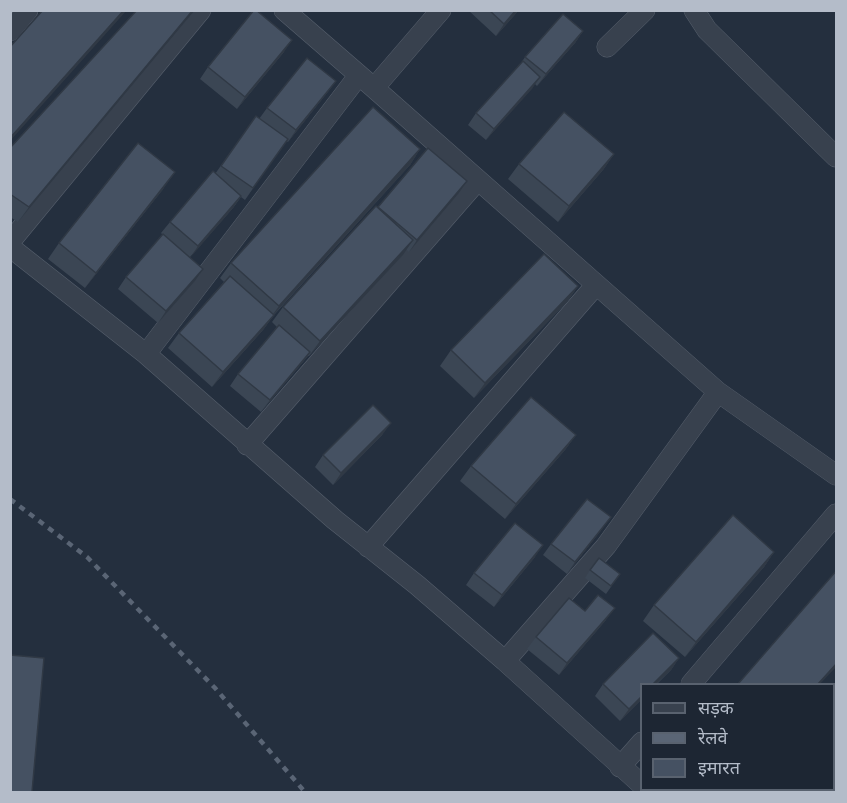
<!DOCTYPE html>
<html>
<head>
<meta charset="utf-8">
<style>
	body { margin:0 }
	#map { position:relative; width:847px; height:803px; overflow:hidden; background:#242f3e; font-family:Lato,"Noto Sans Devanagari",sans-serif }
	canvas { display:block }
	.frame { position:absolute; inset:0; border:12px solid #b4bcc9; pointer-events:none }
	.legend { position:absolute; left:640px; top:683px; width:195px; height:108px; box-sizing:border-box; background:#1d2633; border:2px solid #59626f; margin:0; padding:8px 10px; list-style:none; font-size:18px; color:#b4bcc9 }
	.legend li { display:flex; align-items:center; gap:12px; height:30px }
	.legend b { width:30px; border:2px solid #59626f }
</style>
</head>
<body>
<div id="map">
<canvas width="847" height="803"></canvas>
<div class="frame"></div>
<ul class="legend">
<li><b style="height:8px;background:#38414e"></b>सड़क</li>
<li><b style="height:8px;background:#5a6575"></b>रेलवे</li>
<li><b style="height:16px;background:#455162"></b>इमारत</li>
</ul>
</div>
<script>
const context = document.querySelector('canvas').getContext('2d');
context.lineJoin = 'round';
function strokePath(path, color, width, dash) {
  context.strokeStyle = color;
  context.lineWidth = width;
  context.lineCap = dash ? 'butt' : 'round';
  context.setLineDash(dash || []);
  context.stroke(path);
}
function paint(path, color) {
  context.fillStyle = color;
  context.fill(path, 'evenodd');
}
const minor = new Path2D(`
	M284,10L374,88L718,392L836,475
	M694,10L707,30L836,157
	M10,31L28,10
	M607,47L645,10
	M374,88L441,10
	M10,242L201,10
	M10,247L146,354L335,520L417,585L505,661L642,785
	M146,354L359,75
	M247,445L478,180
	M368,547L596,285
	M505,661L606,546L718,392
	M691,684L836,514
	M620,767L642,742`);
strokePath(minor, '#565f6c', 21);
strokePath(minor, '#38414e', 20);
strokePath(new Path2D(`
	M10,499L87,557L215,688L305,792`), '#5a6575', 4.5, [6, 6]);
paint(new Path2D(`
	M137,10H195L18,222L10,217V148Z
	M468,10H519L496,36Z
	M583,31L575,43L537,86L535,84L486,140L468,125L476,113L521,63L525,57Z
	M284,52L237,109L200,79L208,67Z
	M336,81L327,93L288,142L286,141L245,200L241,197L233,208L190,257L195,281L158,323L118,289L126,277L163,235L161,233L170,222L215,174L256,116L259,119L267,108Z
	M420,149L410,165L274,315L263,330L212,387L168,348L179,333L224,282L220,278L231,263Z
	M614,154L603,170L558,222L508,179L519,164Z
	M467,181L459,193L409,252L406,249L403,255L309,356H308L261,412L230,386L238,374L277,327L272,322L283,307L378,207Z
	M164,188L85,288L48,259L59,243Z
	M578,286L567,302L474,398L440,366L451,350Z
	M383,434L333,485L315,467L323,455Z
	M576,435L565,450L505,519L460,481L471,466Z
	M602,529L567,574L543,555L551,544Z
	M774,552L764,567L685,657L643,621L654,605Z
	M535,557L494,607L466,585L474,573Z
	M590,570L620,574L606,594L585,578Z
	M585,611L606,620L559,675L527,649L536,637Z
	M679,658L671,670L620,721L595,696L603,684Z
	M701,789H730L727,792H704Z`), '#3b4654');
paint(new Path2D(`
	M124,10H127L10,141V138Z
	M193,10H195L18,222L29,207Z
	M516,10H519L496,36L504,24Z
	M583,31L575,43L537,86L546,74Z
	M292,40L284,52L237,109L245,97Z
	M540,77L532,89L486,140L494,129Z
	M336,81L327,93L288,142L296,130Z
	M420,149L410,165L268,321L279,306Z
	M614,154L603,170L558,222L569,206Z
	M175,172L164,188L85,288L96,273Z
	M467,181L459,193L409,252L417,240Z
	M241,196L233,208L190,258L198,246Z
	M413,240L403,255L309,356L320,341Z
	M203,269L195,281L158,323L166,311Z
	M578,286L567,302L474,398L485,383Z
	M274,315L263,330L212,387L223,372Z
	M310,352L302,363L261,412L270,400Z
	M391,423L383,434L333,485L341,473Z
	M576,435L565,450L505,519L516,504Z
	M611,517L602,529L567,574L575,562Z
	M543,545L535,557L494,607L502,595Z
	M774,552L764,567L685,657L696,642Z
	M615,608L606,620L559,675L567,663Z
	M679,658L671,670L656,684H653Z
	M837,663V666L820,684H818Z
	M642,696V699L620,721L629,709Z
	M837,783V786L831,792H828L831,789H834V786Z`), '#303945');
const building = new Path2D(`
	M43,10H124L10,138V47Z
	M137,10H193L29,207L10,194V148Z
	M254,10H256L292,40L245,97L208,67Z
	M489,10H516L504,24Z
	M563,14L583,31L546,74L525,57Z
	M307,58L336,81L296,130L267,108Z
	M523,61L540,77L494,129L476,113Z
	M373,107L420,149L279,306L231,263Z
	M564,112L614,154L569,206L519,164Z
	M256,116L288,139L253,188L221,166Z
	M138,143L175,172L96,273L59,243Z
	M428,148L467,181L417,240L378,207Z
	M213,171L241,196L198,246L170,222Z
	M376,206L413,240L320,341L283,307Z
	M163,234L203,269L166,311L126,277Z
	M544,254L578,286L485,383L451,350Z
	M230,276L274,315L223,372L179,333Z
	M279,325L310,352L270,400L238,374Z
	M531,397L576,435L516,504L471,466Z
	M373,405L391,423L341,473L323,455Z
	M587,499L611,517L575,562L551,544Z
	M733,515L774,552L696,642L654,605Z
	M515,523L543,545L502,595L474,573Z
	M599,558L620,574L611,586L590,570Z
	M837,570V663L818,684H738Z
	M598,595L615,608L567,663L536,637L569,598L585,611Z
	M653,633L679,658L653,684H642V696L629,709L603,684Z
	M10,655L44,658L32,792H10Z
	M837,689V783L834,786V693Z
	M748,789H831L828,792H745Z`);
paint(building, '#455162');
strokePath(building, '#303945', 1.5);
</script>
</body>
</html>
